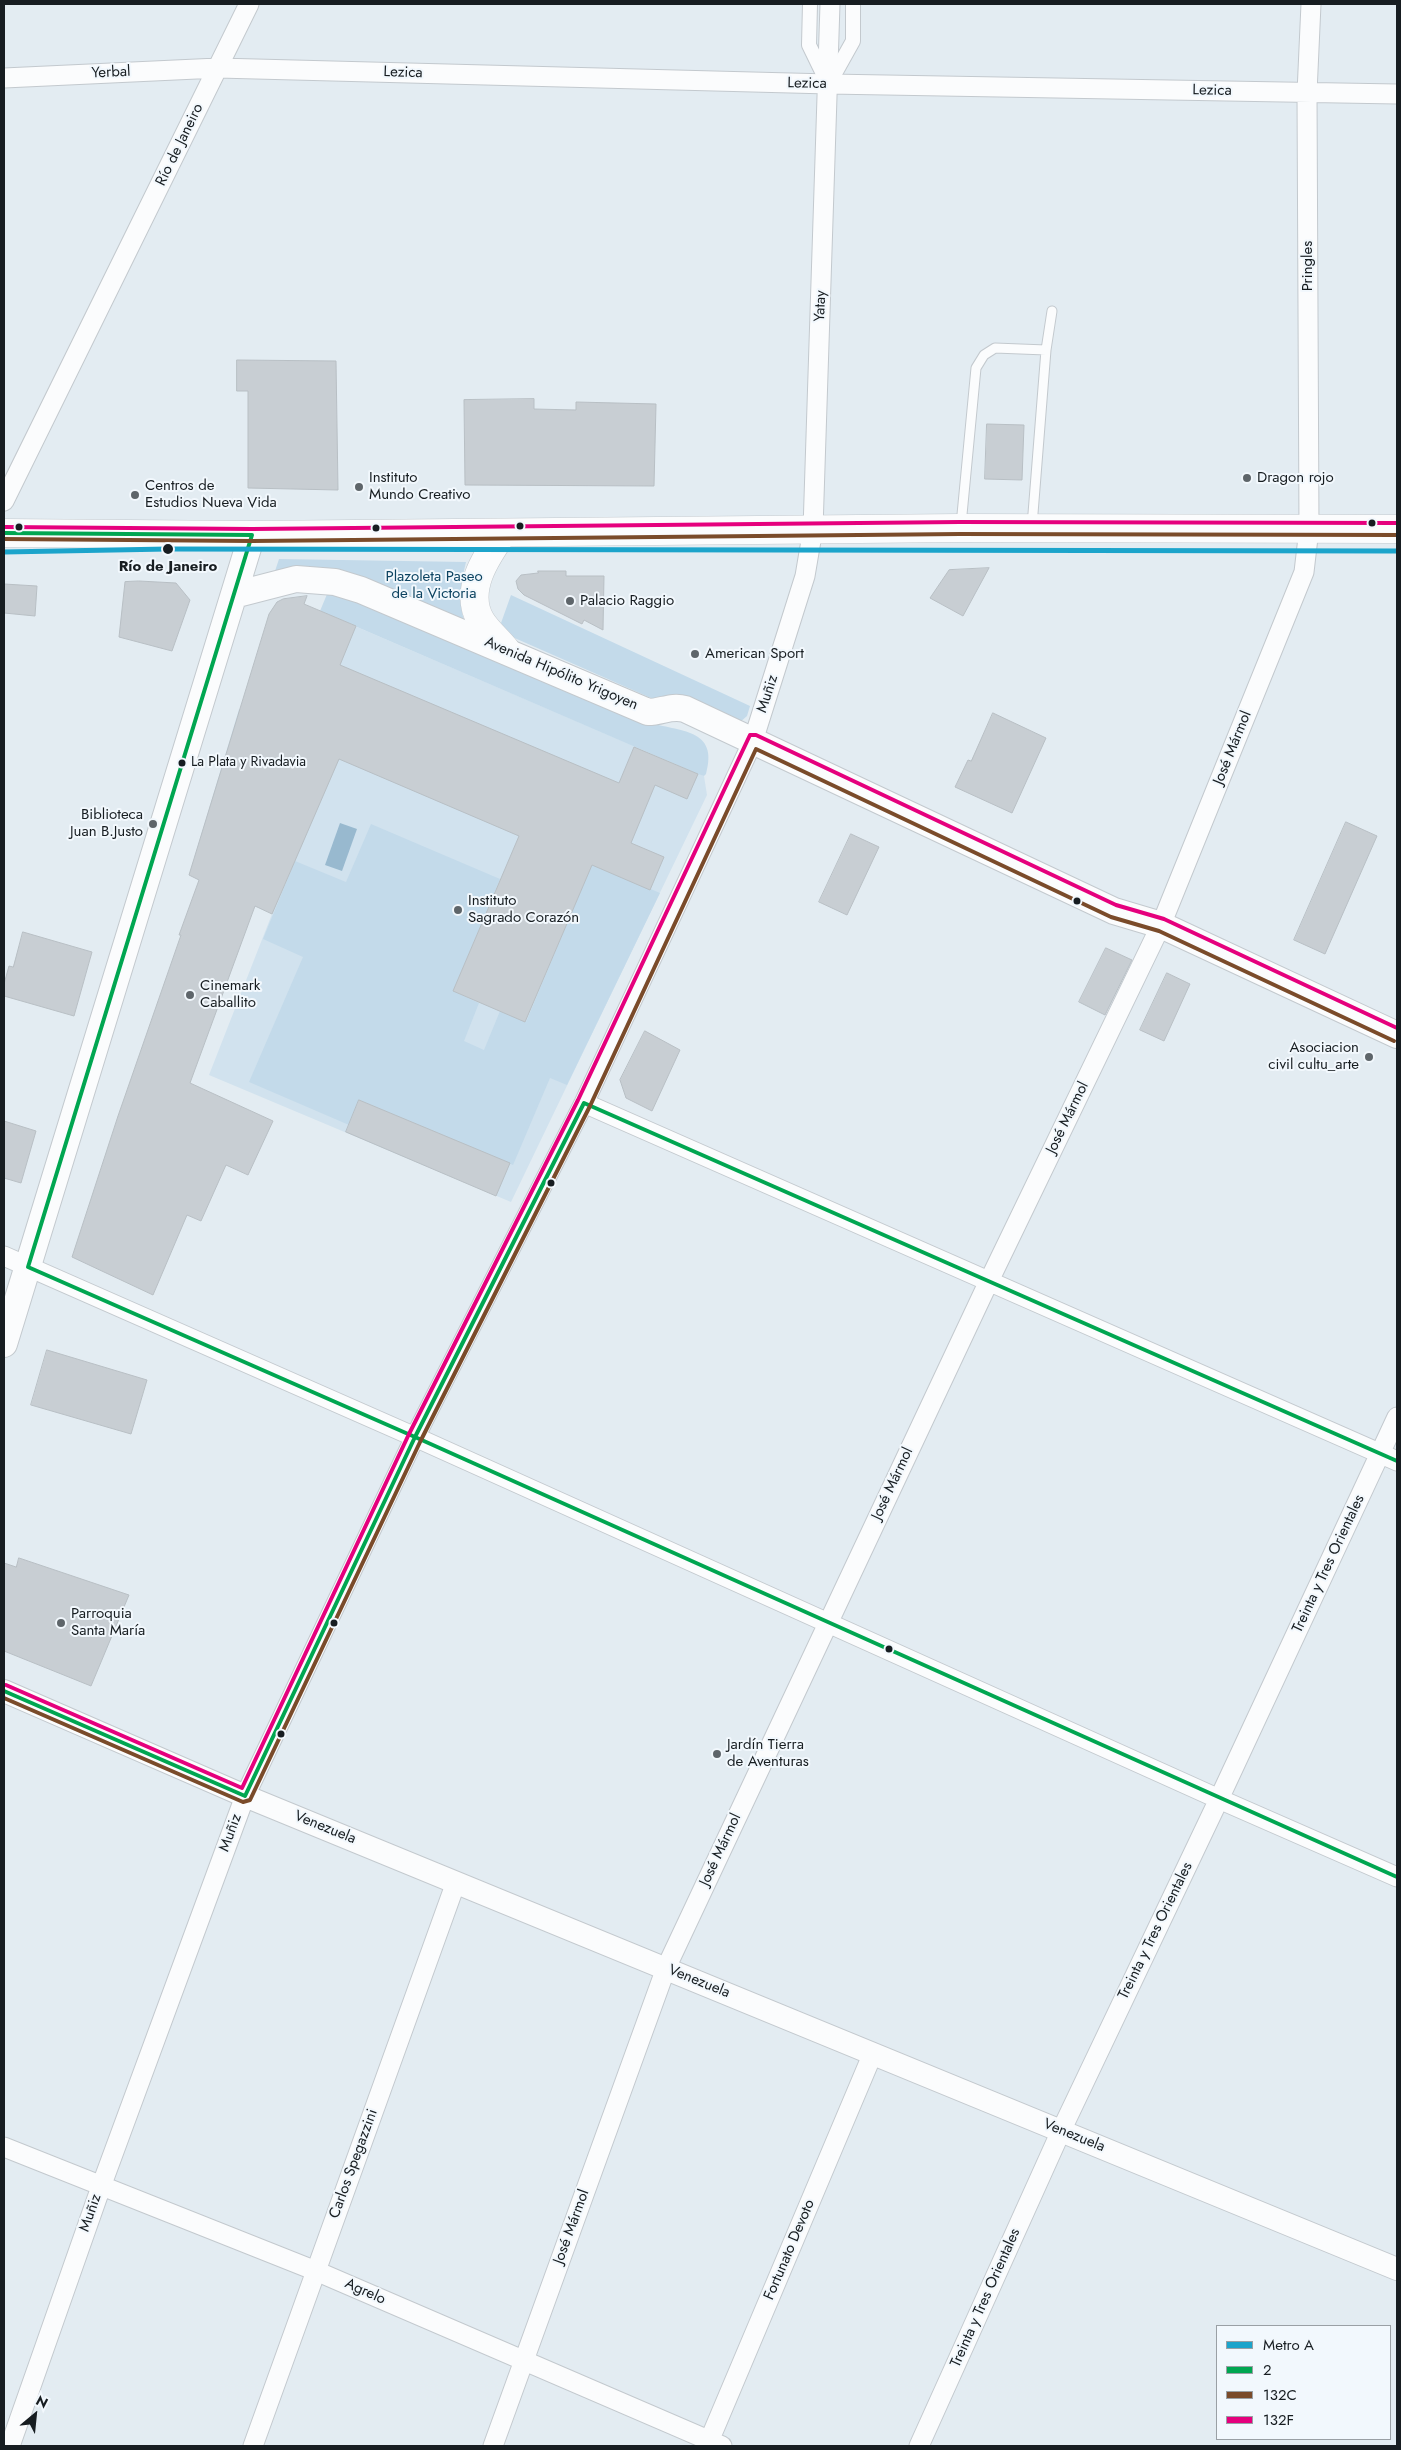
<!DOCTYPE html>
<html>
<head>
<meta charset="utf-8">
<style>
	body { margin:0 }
	#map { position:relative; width:1401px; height:2450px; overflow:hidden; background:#e3ecf2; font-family:Jost,sans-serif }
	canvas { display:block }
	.frame { position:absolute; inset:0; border:5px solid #171d21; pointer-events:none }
	.legend { position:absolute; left:1216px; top:2325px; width:175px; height:115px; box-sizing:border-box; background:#f2f8fd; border:1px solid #9aa0a5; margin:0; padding:6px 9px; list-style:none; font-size:15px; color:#171d21 }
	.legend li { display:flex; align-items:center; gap:10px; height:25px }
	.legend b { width:25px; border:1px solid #9aa0a5 }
	.north { position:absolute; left:10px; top:2390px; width:50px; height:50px; -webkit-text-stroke:4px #f2f8fd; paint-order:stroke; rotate:28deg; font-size:14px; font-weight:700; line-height:20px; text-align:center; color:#171d21 }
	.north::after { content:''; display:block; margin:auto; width:18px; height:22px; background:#171d21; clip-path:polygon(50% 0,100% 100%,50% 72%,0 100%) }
</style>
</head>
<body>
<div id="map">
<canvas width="1401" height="2450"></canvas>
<div class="frame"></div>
<ul class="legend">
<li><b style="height:6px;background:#1ca4cb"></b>Metro A</li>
<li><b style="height:6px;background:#00a651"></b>2</li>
<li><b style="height:6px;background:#7a4b2a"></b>132C</li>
<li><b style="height:6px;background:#e5007d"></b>132F</li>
</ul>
<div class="north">N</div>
</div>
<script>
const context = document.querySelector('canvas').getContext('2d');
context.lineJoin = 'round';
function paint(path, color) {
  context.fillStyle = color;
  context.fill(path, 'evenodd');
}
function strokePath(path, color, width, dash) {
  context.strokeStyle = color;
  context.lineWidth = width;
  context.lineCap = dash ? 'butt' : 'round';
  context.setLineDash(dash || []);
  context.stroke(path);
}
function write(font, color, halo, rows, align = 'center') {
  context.font = font + ' Jost,sans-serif';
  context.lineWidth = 4;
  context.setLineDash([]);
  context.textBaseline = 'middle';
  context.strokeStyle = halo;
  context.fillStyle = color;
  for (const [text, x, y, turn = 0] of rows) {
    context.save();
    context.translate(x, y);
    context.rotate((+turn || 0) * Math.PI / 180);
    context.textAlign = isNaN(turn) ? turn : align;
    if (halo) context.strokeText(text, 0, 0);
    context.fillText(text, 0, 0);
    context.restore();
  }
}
paint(new Path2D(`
	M329,615L704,776L707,795L511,1202L209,1075L272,914L189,875L239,709L283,728Z`), '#d1e2ee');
paint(new Path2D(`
	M279,559L466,562C461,584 457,603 466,625L274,574Z
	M330,587L647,722C680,732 719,728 706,774L704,776L698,774L320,611Z
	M511,595L750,706L747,716L739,723L651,698L510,636L501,623Z
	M371,824L500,879L453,991L479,1003L464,1041L484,1050L500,1011L526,1022L598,850L611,872L660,893L567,1085L550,1078L513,1165L359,1100L349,1125L249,1082L303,957L263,939L295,861L346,882Z`), '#c3daea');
paint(new Path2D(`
	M340,823L357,829L342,871L325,865Z`), '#98b9cf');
const building = new Path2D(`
	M237,360L336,361L338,490L248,488V391H237Z
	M534,399V409L576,410V402L656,404L654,486L465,485L464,400Z
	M987,424L1024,425L1022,480L985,479Z
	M989,568L963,616L930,598L949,570Z
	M538,571H566V576H604L603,630L584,620L582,624L524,595L518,589L516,581L521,575L538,573Z
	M139,581L176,583L190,600L172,651L119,637L125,582Z
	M4,584L37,586L35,616L4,613Z
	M307,596L304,604L356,626L340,665L619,783L634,747L698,774L687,799L655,785L631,843L664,857L650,890L592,865L525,1022L453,991L519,836L339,759L272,914L255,906L190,1083L273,1121L248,1175L226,1165L201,1221L187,1215L153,1295L72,1257L118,1116L181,935H179L199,880L189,875L269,614L277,602L283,599Z
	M993,713L1046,738L1012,813L955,787L968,760L971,761Z
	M1346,822L1377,836L1325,954L1294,940Z
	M851,834L879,847L847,915L819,902Z
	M23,932L92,952L74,1016L4,996V984L9,966L13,967Z
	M1106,948L1132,960L1105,1015L1079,1002Z
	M1167,973L1190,984L1164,1041L1140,1030Z
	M645,1031L680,1050L652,1111L626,1098L620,1080Z
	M359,1100L510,1163L496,1196L346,1132Z
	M4,1121L36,1131L21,1183L4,1178Z
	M47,1350L147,1380L131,1434L31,1405Z
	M19,1558L129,1595L91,1686L4,1651V1563L16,1567Z`);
paint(building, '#c8ced3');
strokePath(building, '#b8bfc4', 1);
const service = new Path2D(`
	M1046,350L1052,311
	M961,525L976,368L984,355L995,348L1046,350L1032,526`);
const pedestrian = new Path2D(`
	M810,4L809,45L827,82
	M829,84L853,41V4`);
const minor = new Path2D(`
	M4,78L218,68L829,84L1397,94
	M4,501L249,4
	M584,1103L1397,1461
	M4,1256L415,1437L1219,1799L1397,1877
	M4,2147L316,2271L722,2446
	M10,2446L102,2184L245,1796L415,1437L584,1103L753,741L805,576L813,529L830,4
	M253,2446L456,1882
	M493,2446L666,1968L989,1281L1161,925L1304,572L1309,529L1307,93L1311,4
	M707,2446L873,2053
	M919,2446L1061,2131L1219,1799L1397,1417`);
const tertiary = new Path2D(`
	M4,1691L245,1796L1397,2269`);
const secondary = new Path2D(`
	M234,595L296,579L335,582L361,590L648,712C662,712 671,705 685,709L1114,911L1161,925L1397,1035
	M4,1344L252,535`);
const primary = new Path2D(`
	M4,533L252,535L960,528L1397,529
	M503,533C486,557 463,591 481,621C487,631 499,641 506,650`);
strokePath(service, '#c3c9ce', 11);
strokePath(pedestrian, '#c3c9ce', 16);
strokePath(minor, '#c3c9ce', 21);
strokePath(tertiary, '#c3c9ce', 24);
strokePath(secondary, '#c3c9ce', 28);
strokePath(primary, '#c3c9ce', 29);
strokePath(service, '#fbfcfd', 9);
strokePath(pedestrian, '#fbfcfd', 14);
strokePath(minor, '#fbfcfd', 19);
strokePath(tertiary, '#fbfcfd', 22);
strokePath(secondary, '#fbfcfd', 26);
strokePath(primary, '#fbfcfd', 28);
strokePath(new Path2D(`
	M4,533L252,535L28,1267L415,1437L1397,1877
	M4,1691L245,1796L415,1437L584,1103L1397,1461`), '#00a651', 4);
strokePath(new Path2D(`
	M4,539L252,541L960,534L1397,535
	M4,1698L243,1802L250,1800L421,1440L590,1106L756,749L1111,917L1159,931L1394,1041`), '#7a4b2a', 4);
strokePath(new Path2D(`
	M4,527L252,529L960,522L1397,523
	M6,1685L242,1788L409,1434L578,1100L750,735H756L1116,905L1164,919L1397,1028`), '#e5007d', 4);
strokePath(new Path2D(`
	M4,552L168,549L1397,551`), '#1ca4cb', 5);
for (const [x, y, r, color] of [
	[1247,478,5,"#5e656a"],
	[359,487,5,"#5e656a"],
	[135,495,5,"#5e656a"],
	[1372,523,4.5,"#171d21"],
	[520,526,4.5,"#171d21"],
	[19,527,4.5,"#171d21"],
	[376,528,4.5,"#171d21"],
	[168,549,6,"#171d21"],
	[570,601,5,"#5e656a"],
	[695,654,5,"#5e656a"],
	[182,763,4.5,"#171d21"],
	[153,824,5,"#5e656a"],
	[1077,901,4.5,"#171d21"],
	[458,910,5,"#5e656a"],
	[190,995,5,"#5e656a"],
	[1369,1057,5,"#5e656a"],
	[551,1183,4.5,"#171d21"],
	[61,1623,5,"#5e656a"],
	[334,1623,4.5,"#171d21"],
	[889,1649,4.5,"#171d21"],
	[281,1734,4.5,"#171d21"],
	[717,1754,5,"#5e656a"]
]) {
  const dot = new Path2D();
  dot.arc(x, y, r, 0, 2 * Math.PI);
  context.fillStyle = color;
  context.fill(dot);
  strokePath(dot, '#f2f8fd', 2);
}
write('14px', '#171d21', '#f2f8fd', [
	["La Plata y Rivadavia",191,763]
], 'left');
write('15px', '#171d21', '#f2f8fd', [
	["Yerbal",111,73,-3],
	["Lezica",403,73,2],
	["Lezica",807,84,1],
	["Lezica",1212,91,1],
	["Río de Janeiro",180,145,-64],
	["Pringles",1308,266,-90],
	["Yatay",821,306,-88],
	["Avenida Hipólito Yrigoyen",561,674,23],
	["Muñiz",768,694,-72],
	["José Mármol",1233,748,-68],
	["José Mármol",1068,1118,-64],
	["José Mármol",893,1484,-65],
	["Treinta y Tres Orientales",1329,1564,-65],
	["Venezuela",325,1828,22],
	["Muñiz",231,1833,-70],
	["José Mármol",721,1850,-65],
	["Treinta y Tres Orientales",1156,1931,-64],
	["Venezuela",699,1982,22],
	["Venezuela",1074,2136,22],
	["Carlos Spegazzini",354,2164,-70],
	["Muñiz",91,2213,-71],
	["José Mármol",572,2227,-70],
	["Fortunato Devoto",790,2250,-67],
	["Agrelo",365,2292,24],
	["Treinta y Tres Orientales",986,2298,-66]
]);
write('15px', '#171d21', '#f2f8fd', [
	["Instituto",369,478],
	["Mundo Creativo",369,495],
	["Dragon rojo",1257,478],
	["Centros de",145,486],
	["Estudios Nueva Vida",145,503],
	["Palacio Raggio",580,601],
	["American Sport",705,654],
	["Biblioteca",143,815,"right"],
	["Juan B.Justo",143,832,"right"],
	["Instituto",468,901],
	["Sagrado Corazón",468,918],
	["Cinemark",200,986],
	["Caballito",200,1003],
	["Asociacion",1359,1048,"right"],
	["civil cultu_arte",1359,1065,"right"],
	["Parroquia",71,1614],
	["Santa María",71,1631],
	["Jardín Tierra",727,1745],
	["de Aventuras",727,1762]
], 'left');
write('bold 15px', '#171d21', '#f2f8fd', [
	["Río de Janeiro",168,567]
]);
write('15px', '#0c4361', '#f2f8fd', [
	["Plazoleta Paseo",434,577],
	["de la Victoria",434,594]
]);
</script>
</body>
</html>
